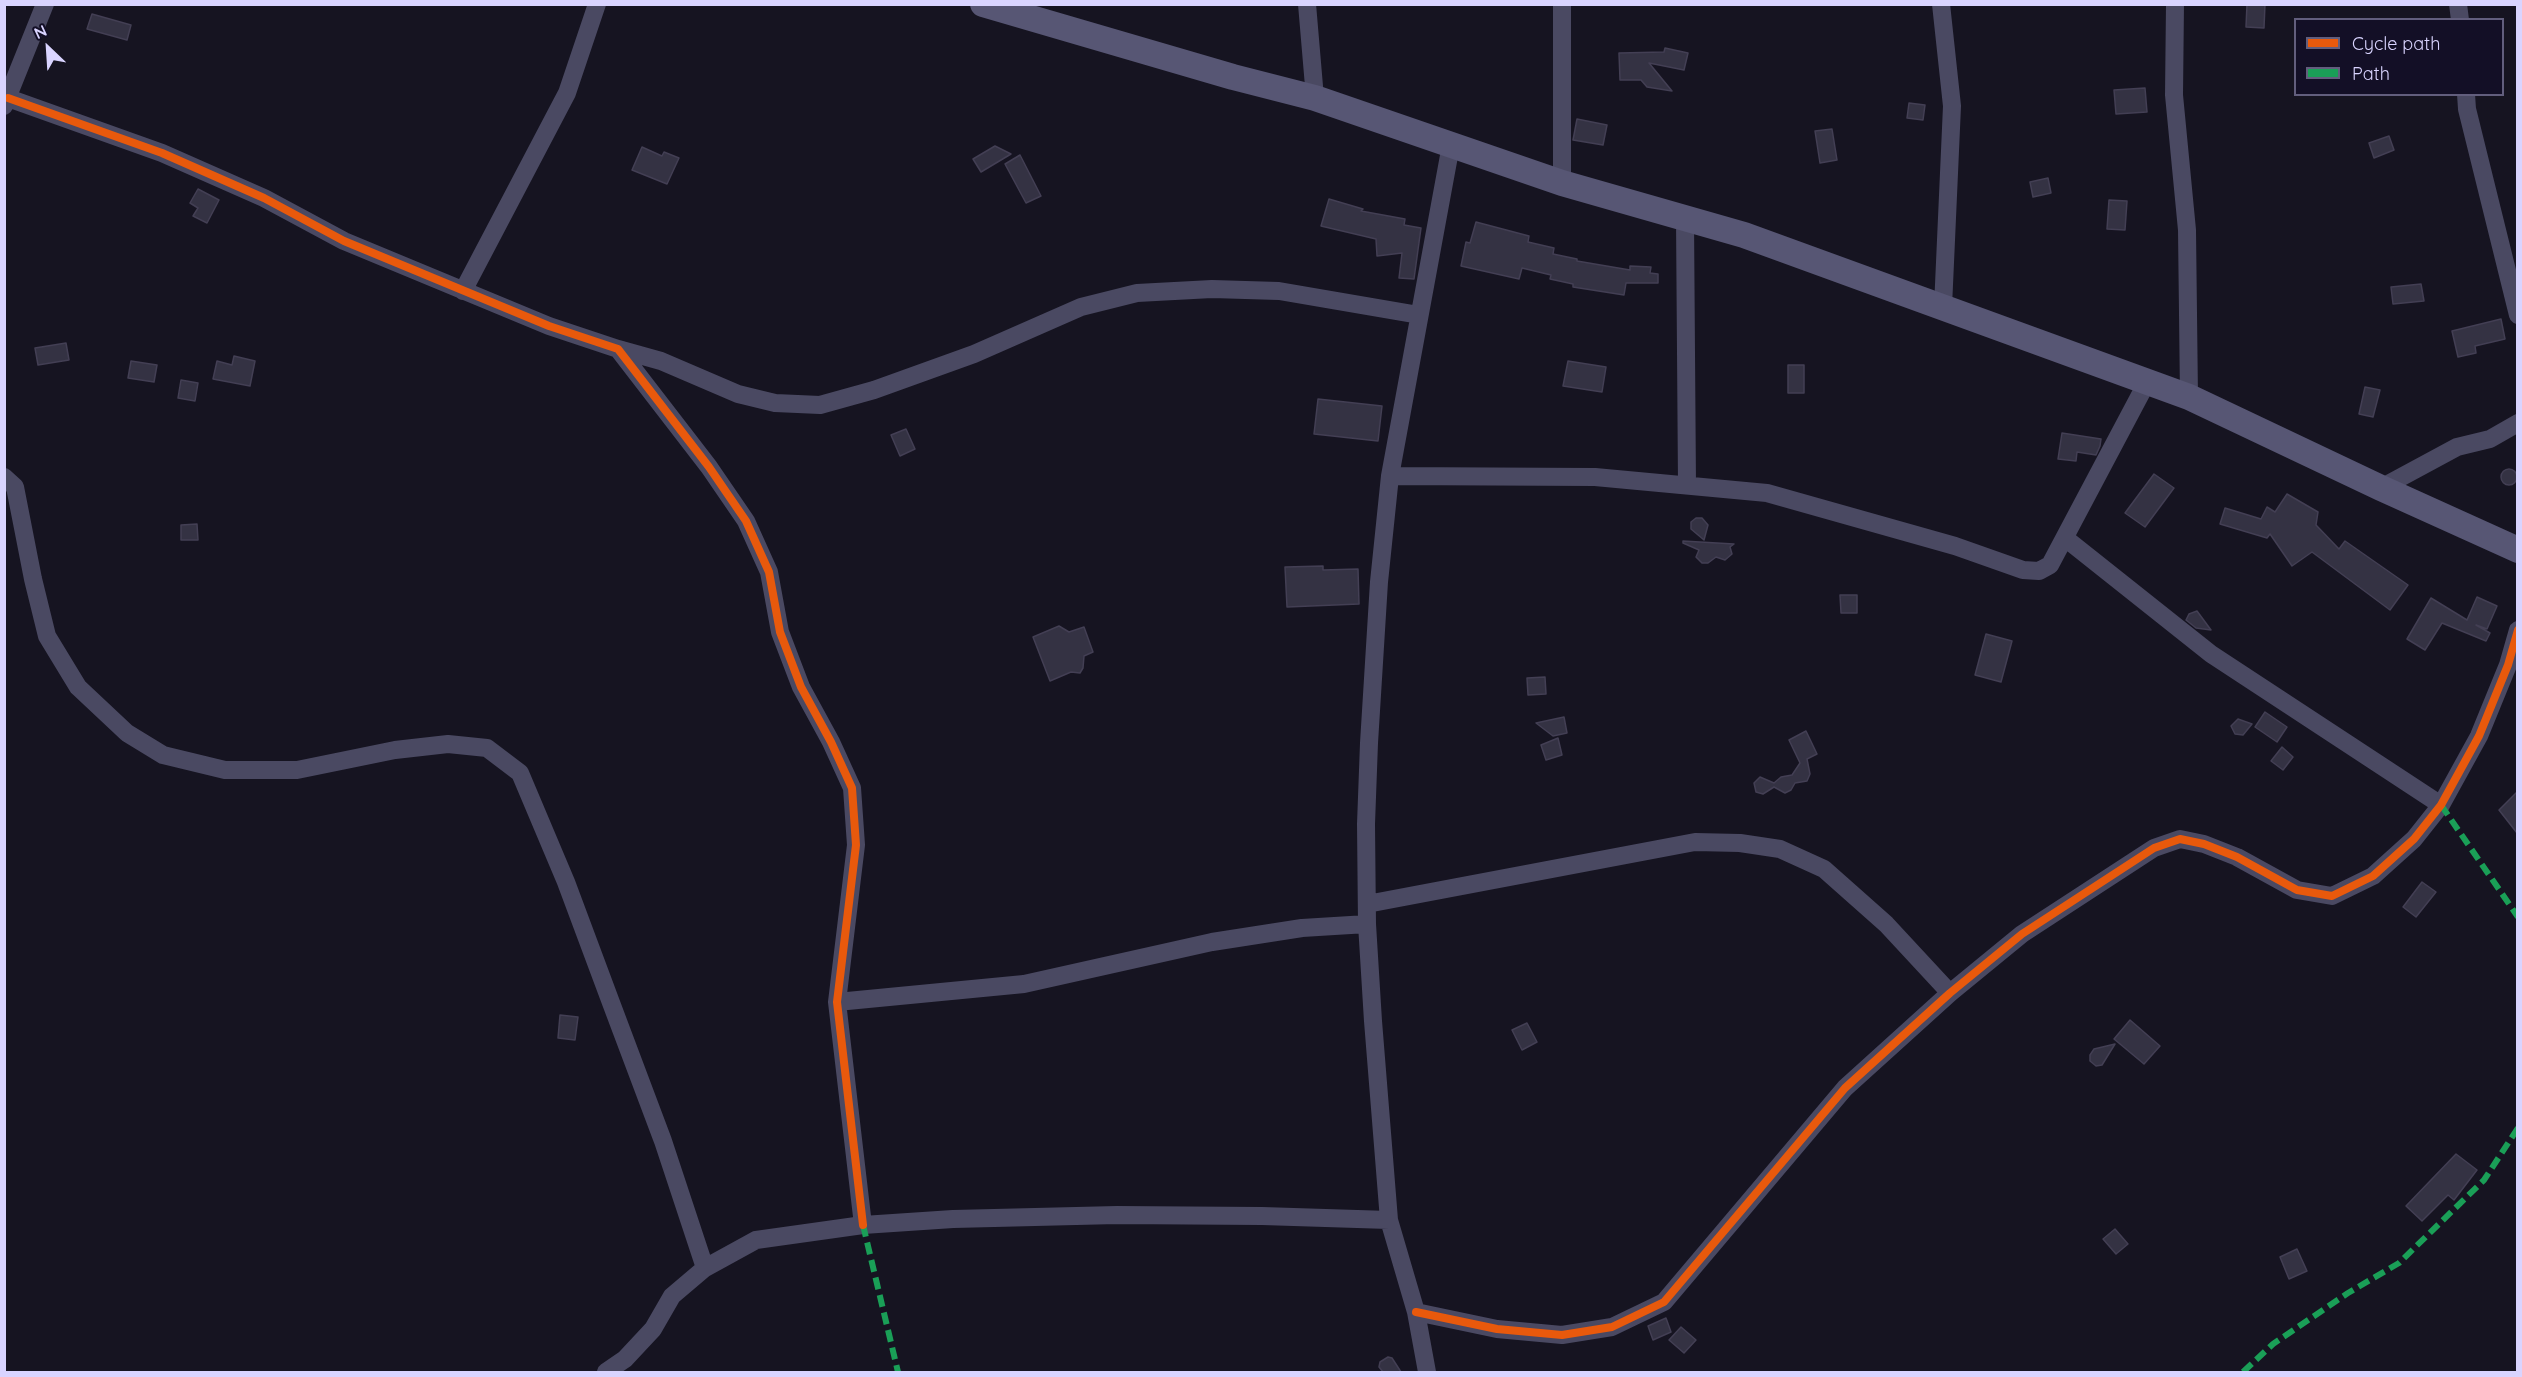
<!DOCTYPE html>
<html>
<head>
<meta charset="utf-8">
<style>
	body { margin:0 }
	#map { position:relative; width:2522px; height:1377px; overflow:hidden; background:#161421; font-family:Quicksand,sans-serif }
	canvas { display:block }
	.frame { position:absolute; inset:0; border:6px solid #d9d4ff; pointer-events:none }
	.legend { position:absolute; left:2294px; top:18px; width:210px; height:78px; box-sizing:border-box; background:#130f26; border:2px solid #625e7d; margin:0; padding:8px 10px; list-style:none; font-size:18px; color:#d9d4ff }
	.legend li { display:flex; align-items:center; gap:12px; height:30px }
	.legend b { width:30px; border:2px solid #625e7d }
	.north { position:absolute; left:18px; top:18px; width:60px; height:60px; -webkit-text-stroke:4px #130f26; paint-order:stroke; rotate:335deg; font-size:16px; font-weight:700; line-height:24px; text-align:center; color:#d9d4ff }
	.north::after { content:''; display:block; margin:auto; width:21px; height:27px; background:#d9d4ff; clip-path:polygon(50% 0,100% 100%,50% 72%,0 100%) }
</style>
</head>
<body>
<div id="map">
<canvas width="2522" height="1377"></canvas>
<div class="frame"></div>
<ul class="legend">
<li><b style="height:8px;background:#e8590c"></b>Cycle path</li>
<li><b style="height:8px;background:#1a9f57"></b>Path</li>
</ul>
<div class="north">N</div>
</div>
<script>
const context = document.querySelector('canvas').getContext('2d');
context.lineJoin = 'round';
function paint(path, color) {
  context.fillStyle = color;
  context.fill(path, 'evenodd');
}
function strokePath(path, color, width, dash) {
  context.strokeStyle = color;
  context.lineWidth = width;
  context.lineCap = dash ? 'butt' : 'round';
  context.setLineDash(dash || []);
  context.stroke(path);
}
const building = new Path2D(`
	M2247,4H2265L2264,28L2246,27Z
	M92,14L131,25L127,40L87,29Z
	M1665,48L1688,53L1684,70L1649,63L1672,91L1647,87L1641,80H1620L1619,53L1664,52Z
	M2145,88L2147,112L2116,114L2114,90Z
	M1909,103L1925,105L1923,120L1907,118Z
	M1577,119L1607,125L1603,145L1573,140Z
	M1832,129L1837,160L1820,163L1815,131Z
	M2389,136L2394,150L2374,158L2369,143Z
	M995,146L1011,154L981,172L973,159Z
	M642,147L662,156L664,152L679,158L667,184L632,170Z
	M1020,155L1041,196L1026,203L1005,164Z
	M2048,178L2051,193L2033,197L2030,182Z
	M198,189L219,200L207,223L193,216L198,208L190,203Z
	M1329,199L1363,209L1361,211L1405,219L1404,225L1421,228L1414,279L1399,278L1402,253L1377,256L1376,239L1321,226Z
	M2109,200L2127,201L2125,230L2107,229Z
	M1476,222L1529,236L1528,242L1554,248L1553,254L1577,259V261L1630,270V266L1651,267L1650,273L1658,274V283H1626L1624,295L1573,287V284L1550,279L1551,275L1522,268L1519,279L1461,266L1466,242L1470,243Z
	M2421,284L2424,301L2393,304L2391,287Z
	M2501,319L2505,339L2475,346L2476,353L2458,357L2452,331Z
	M66,343L69,360L38,365L35,348Z
	M234,356L255,361L250,386L213,379L217,361L232,365Z
	M131,361L157,365L154,382L128,378Z
	M1568,361L1606,367L1602,392L1563,386Z
	M1788,365H1804V393H1788Z
	M181,380L198,383L195,401L178,398Z
	M2365,387L2380,390L2373,417L2359,414Z
	M1318,399L1382,406L1378,441L1314,434Z
	M906,429L915,449L900,456L891,435Z
	M2062,433L2101,439L2100,446L2096,455L2077,452L2076,461L2058,459Z
	M2501 477a8 8 0 1 1 16 0a8 8 0 1 1-16 0Z
	M2154,474L2174,488L2145,527L2125,513Z
	M2287,494L2318,512L2316,525L2339,549L2345,541L2408,585L2390,610L2312,552L2292,566L2270,534L2267,538L2220,524L2225,508L2261,519L2267,507L2275,512Z
	M1696,518H1702L1708,525L1704,540L1691,529V522Z
	M197,524L198,540H181V525Z
	M1683,541L1734,544L1730,547L1732,554L1725,560L1716,557L1708,563H1702L1696,557L1699,550L1683,543Z
	M1323,566V570L1358,569L1359,604L1287,607L1285,567Z
	M1840,595H1857V613H1841Z
	M2477,597L2497,606L2487,629L2476,625L2490,633L2486,641L2442,623L2425,650L2407,639L2431,598L2467,620Z
	M2197,611L2211,630L2196,628L2186,620L2189,614Z
	M1059,626L1069,632L1084,627L1093,652L1084,656L1083,668L1080,673L1071,672L1050,681L1033,637Z
	M1986,634L2012,641L2001,682L1975,675Z
	M1545,677L1546,694L1528,695L1527,678Z
	M2265,712L2287,727L2277,742L2255,727Z
	M1564,717L1567,733L1553,736L1536,723Z
	M2238,719L2252,724L2243,735L2235,734L2231,726Z
	M1806,731L1817,754L1807,759L1810,774L1807,781L1795,783L1791,790L1785,793L1774,787L1763,794L1756,792L1754,783L1760,777L1774,783L1781,777L1792,775L1800,763L1789,740Z
	M1558,738L1562,755L1546,760L1541,745Z
	M2282,747L2293,757L2283,770L2271,761Z
	M2517,792V833L2499,810Z
	M2422,882L2436,892L2416,917L2403,907Z
	M560,1015L578,1017L575,1040L558,1038Z
	M2130,1020L2160,1046L2144,1064L2114,1039Z
	M1527,1023L1537,1042L1522,1050L1512,1030Z
	M2115,1044L2102,1065L2096,1066L2090,1061V1055L2094,1049Z
	M2456,1154L2477,1170L2454,1200L2448,1195L2422,1221L2406,1206Z
	M2115,1229L2128,1244L2116,1254L2103,1239Z
	M2297,1249L2307,1271L2289,1279L2280,1257Z
	M1666,1318L1671,1332L1653,1340L1648,1326Z
	M1681,1327L1696,1340L1684,1353L1669,1340Z
	M1388,1357L1392,1358L1401,1372H1383L1379,1367L1380,1362Z`);
paint(building, '#343243');
strokePath(building, '#433f54', 1.5);
strokePath(new Path2D(`
	M1307,4L1315,98
	M1941,4L1952,106L1943,307
	M2175,4L2174,95L2187,230L2189,397
	M2458,4L2460,20
	M2466,94L2467,109L2518,315
	M8,98L162,153L264,198L344,241L549,326L618,349L709,467L746,521L769,572L780,632L801,687L831,742L852,788L856,845L837,1002L863,1225
	M4,106L45,4
	M1562,183V4
	M1685,219L1687,485
	M463,291L567,93L597,4
	M618,349L661,361L738,394L775,403L820,405L874,390L974,354L1081,307L1137,293L1212,289L1279,291L1419,315
	M1390,476L1595,477L1767,493L1955,546L2023,570L2039,571L2050,565L2147,382
	M4,477L15,487L33,579L47,636L78,687L127,733L163,755L225,770H297L395,750L448,744L487,748L520,773L566,882L610,1000L663,1141L705,1268
	M2381,488L2457,447L2490,439L2518,423
	M2065,538L2211,654L2441,805
	M1367,904L1695,842L1740,843L1780,849L1824,869L1886,924L1950,993
	M837,1002L1024,984L1212,942L1302,928L1367,924
	M1416,1312L1497,1329L1562,1335L1612,1327L1664,1302L1845,1088L1950,993L2022,934L2154,848L2180,839L2204,844L2237,857L2297,890L2332,896L2373,876L2414,839L2441,805L2479,736L2508,665L2518,630
	M606,1372L625,1359L653,1329L672,1296L705,1268L756,1240L863,1225L953,1219L1117,1215L1262,1216L1389,1220
	M1427,1372L1416,1312L1389,1220L1373,1021L1367,924L1366,824L1369,743L1379,582L1390,476L1451,145`), '#4a4962', 18);
strokePath(new Path2D(`
	M983,4L1233,77L1315,98L1562,183L1744,235L2189,397L2381,488L2518,550`), '#575674', 26);
strokePath(new Path2D(`
	M2441,805L2518,917
	M863,1225L898,1372
	M2243,1372L2273,1344L2348,1293L2399,1263L2484,1180L2518,1128`), '#1a9f57', 6, [12, 6]);
strokePath(new Path2D(`
	M8,98L162,153L264,198L344,241L549,326L618,349L709,467L746,521L769,572L780,632L801,687L831,742L852,788L856,845L837,1002L863,1225
	M1416,1312L1497,1329L1562,1335L1612,1327L1664,1302L1845,1088L1950,993L2022,934L2154,848L2180,839L2204,844L2237,857L2297,890L2332,896L2373,876L2414,839L2441,805L2479,736L2508,665L2518,630`), '#e8590c', 8);
</script>
</body>
</html>
